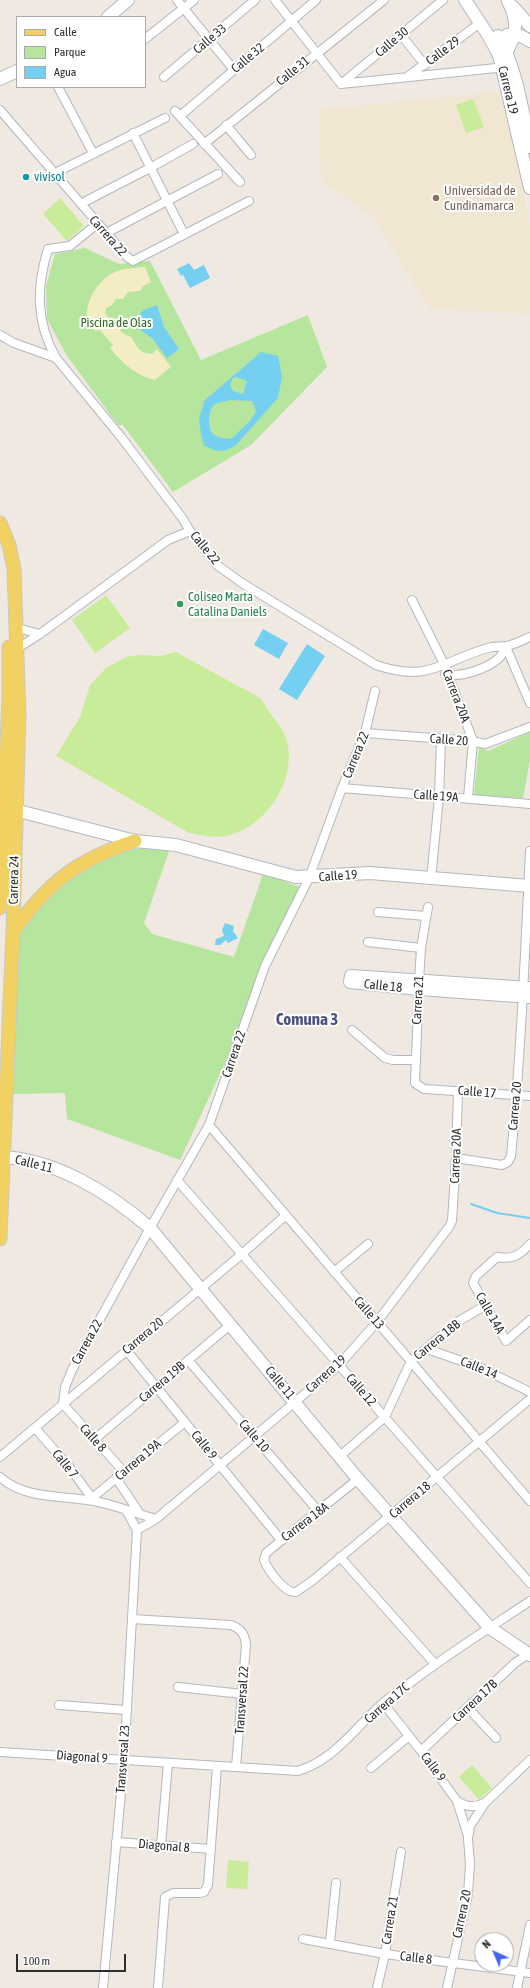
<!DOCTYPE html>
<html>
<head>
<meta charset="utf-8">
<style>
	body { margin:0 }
	#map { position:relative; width:530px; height:1988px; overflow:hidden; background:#efe9e1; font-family:"Asap Condensed",sans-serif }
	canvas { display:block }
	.legend { position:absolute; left:16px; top:16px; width:130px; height:72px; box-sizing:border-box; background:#fff; border:1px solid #ababab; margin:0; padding:5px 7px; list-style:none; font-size:12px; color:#2e2e2e }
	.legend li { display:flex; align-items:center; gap:8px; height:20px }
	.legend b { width:20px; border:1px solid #ababab }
	.north { position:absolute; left:474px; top:1932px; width:40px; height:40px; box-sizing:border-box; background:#fff; border:1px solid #ababab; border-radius:50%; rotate:316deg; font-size:11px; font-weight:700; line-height:16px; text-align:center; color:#2e2e2e }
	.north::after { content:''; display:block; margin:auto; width:14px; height:18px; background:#4264fb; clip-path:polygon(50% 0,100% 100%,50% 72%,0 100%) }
	.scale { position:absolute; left:16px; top:1954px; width:110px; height:18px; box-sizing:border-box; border:2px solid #2e2e2e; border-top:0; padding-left:5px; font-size:12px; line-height:14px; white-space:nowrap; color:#2e2e2e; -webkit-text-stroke:3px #fff; paint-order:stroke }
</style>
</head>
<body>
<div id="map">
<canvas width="530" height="1988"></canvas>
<ul class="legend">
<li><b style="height:5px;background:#f2d163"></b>Calle</li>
<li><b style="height:11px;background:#b6e59e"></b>Parque</li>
<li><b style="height:11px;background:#75cff0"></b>Agua</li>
</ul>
<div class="north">N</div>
<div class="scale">100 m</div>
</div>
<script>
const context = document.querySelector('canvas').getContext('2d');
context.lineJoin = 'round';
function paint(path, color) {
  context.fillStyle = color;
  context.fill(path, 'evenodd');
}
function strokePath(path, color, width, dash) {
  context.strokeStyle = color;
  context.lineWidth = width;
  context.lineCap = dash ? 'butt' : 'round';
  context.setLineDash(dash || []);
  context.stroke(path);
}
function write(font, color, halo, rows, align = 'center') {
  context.font = font + ' "Asap Condensed",sans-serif';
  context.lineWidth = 4;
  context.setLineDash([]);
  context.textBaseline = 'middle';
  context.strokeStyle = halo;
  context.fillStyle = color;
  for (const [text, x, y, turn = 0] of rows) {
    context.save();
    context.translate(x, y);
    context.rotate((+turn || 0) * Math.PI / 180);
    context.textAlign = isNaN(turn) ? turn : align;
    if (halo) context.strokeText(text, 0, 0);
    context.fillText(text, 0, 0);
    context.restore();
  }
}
paint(new Path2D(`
	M504,91L530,225V314L430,309L373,217L321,180L319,110Z`), '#f0e6d1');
paint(new Path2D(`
	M85,248L119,264L150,261L201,360L308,315L327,367L251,445L173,492L123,425H118L67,356L47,319L46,286L55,254Z
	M530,732V760L523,798L474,795L479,746L488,751Z
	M143,848L169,851L144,923L152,934L234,957L263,874L300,887L276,934L259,972L238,1035L180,1160L67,1119L65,1093L12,1094L17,958L20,933L40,903L80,869L110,853Z`), '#b6e59e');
paint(new Path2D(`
	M145,267L151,282L143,286L140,291L128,292L123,299H116L112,305L106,308L105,313L108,317L116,319C120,330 119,333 131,337C138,347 138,353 152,354L157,349L171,367L155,380C136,376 121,362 110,348L113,345L100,330L95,331C92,326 87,321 87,315C86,299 100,278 115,272C123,268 136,268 145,267Z`), '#f3ecc5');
paint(new Path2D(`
	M473,99L484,127L466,133L456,105Z
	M60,198L84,226L67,241L43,214Z
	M106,595L130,628L95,653L72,620Z
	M176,652C197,663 217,675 238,686C245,690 255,694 262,700C264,702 265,707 268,710C274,719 282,727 286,738C299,778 266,829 225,836C213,838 201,835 189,833L56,756L80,717L90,685L106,668L126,657L141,655L160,656Z
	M472,1765L492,1788L479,1800L459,1777Z
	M228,1860L249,1862L247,1889L226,1888Z`), '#c9ec9a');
paint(new Path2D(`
	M189,263L194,270L204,265L210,278L190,288L183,275L181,276L177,269Z
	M157,305L164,327L179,349L167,358L153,339L131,323L144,310Z
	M261,352L278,356L282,377L278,398L235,446L224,451L213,450L204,445L201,435L199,418L205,400ZM236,377L247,381L243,394L233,391L230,385L232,379ZM231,400L252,401L256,411L250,421L231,439C225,438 218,439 213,434C207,427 208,409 215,404C219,402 227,401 231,400Z
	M263,629L288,643L279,659L254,645Z
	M307,644L325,656L297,700L279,689Z
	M225,923L234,926L233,931L238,938L228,943L226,940L220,945H215L216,939L224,936L222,930Z`), '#75cff0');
strokePath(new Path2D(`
	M471,1204L497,1213L530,1218`), '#75cff0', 2);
const street = new Path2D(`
	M177,0L234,70
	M275,0L341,84
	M401,35L425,65
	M145,39L194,0
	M164,77L255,0
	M407,77L480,23
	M341,84L506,67
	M341,84L443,0
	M58,87L93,153
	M0,110L127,257L133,261L249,201
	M175,111L240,182
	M180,116L316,0
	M226,125L251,155
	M133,133L184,234
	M204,144L384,0
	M59,171L165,118
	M86,201L150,168L193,144
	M97,224L70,246L48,249C36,288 36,322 56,358L121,437L183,519L190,531L217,565L242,583L376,665C432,684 443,659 492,647C497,646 502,647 507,646C515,644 523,640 530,637
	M112,230L218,174
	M0,335L14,343L56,358
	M412,600L445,666L473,741L468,798
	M17,628L40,634
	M506,647L530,703
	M18,648L40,634L168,540L190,531
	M445,674C460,678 487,669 499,658C502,655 504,650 506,647
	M365,733L473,741L485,744L530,727
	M342,788L530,804
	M431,879L439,797L441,740
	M428,907L421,948L419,981L415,1083L424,1089L530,1096
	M378,912L426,916
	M368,942L421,948
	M352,1030L385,1058L393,1060H415
	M209,1125L530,1501
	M456,1158L502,1165L508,1162L511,1156C521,1054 525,953 530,851
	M177,1180L530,1583
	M530,1244C520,1255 513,1260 497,1257L476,1276L473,1283L506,1341L530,1320
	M334,1272L368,1244
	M427,1349L479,1367L530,1392
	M127,1351L281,1540
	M188,1360L319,1512
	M35,1428L70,1468L94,1501
	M95,1439L230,1325
	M340,1456L385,1417L411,1361L459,1321L486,1305
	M0,1457L242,1254L286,1215
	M124,1472L63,1404L65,1387L72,1370L150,1228L209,1125L265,966L309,878L342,788L365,733L375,691
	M0,1477C25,1500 63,1495 94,1501C115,1505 135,1513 156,1519
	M116,1478L140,1514
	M358,1479L266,1553L264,1560C268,1570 285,1594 296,1592L312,1581L530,1399
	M92,1498L185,1422
	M137,1530L156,1519L339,1365L377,1322L449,1227L452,1221L456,1158L458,1091
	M340,1557L435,1664
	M132,1619L231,1625C241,1629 245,1634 246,1645L236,1767
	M178,1687L242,1694
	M383,1703L421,1751L457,1801L468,1836
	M59,1705L126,1710
	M468,1708L496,1738
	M421,1751L515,1663L530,1653
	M0,1752L298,1771C334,1760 355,1728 382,1704C392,1695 404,1688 414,1680C451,1652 491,1627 530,1601
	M371,1768L409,1736
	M457,1801C467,1807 473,1808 484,1803
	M116,1842L211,1849
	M161,1845L168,1763
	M303,1939L385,1954L530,1973
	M330,1943L336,1883
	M103,1988L124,1760L137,1530L126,1510
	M158,1988L165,1897L173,1893H200L204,1892L208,1885L217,1766
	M377,1988L385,1954L401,1852
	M447,1988L468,1894L470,1864L468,1839L470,1826L485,1803L530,1760
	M517,1988L530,1925`);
const secondary = new Path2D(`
	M465,0L488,35L499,55L530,188
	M513,7L530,26
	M108,17L128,0
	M507,35L521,36L530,41
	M498,36C517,69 522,110 530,147
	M507,51C517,34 518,19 508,1
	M0,79L17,71
	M7,808L135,841L176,845L296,877L370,873L530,886
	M530,988L351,976L350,982L419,989L530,997
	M0,1157C54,1158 111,1194 150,1228L358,1479L490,1628L530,1655`);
const primary = new Path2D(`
	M0,523L9,545L14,569L19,714L13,932L0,1239
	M0,908L9,696V647
	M13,932C48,882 77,860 135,841`);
strokePath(street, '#b4b7c1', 10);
strokePath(secondary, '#b4b7c1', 14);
strokePath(primary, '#c9c9c9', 15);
strokePath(street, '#fff', 8);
strokePath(secondary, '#fff', 12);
strokePath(primary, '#f2d163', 13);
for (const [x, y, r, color] of [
	[26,177,4,"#0f9aa8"],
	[436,198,4,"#8d6e63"],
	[180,604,4,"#2e9e5b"]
]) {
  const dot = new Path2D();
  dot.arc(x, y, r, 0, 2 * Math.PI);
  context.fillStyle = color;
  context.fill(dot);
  strokePath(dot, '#fff', 1.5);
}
write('13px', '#2e2e2e', '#fff', [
	["Calle 33",210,39,-40],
	["Calle 30",392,42,-40],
	["Calle 29",443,51,-37],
	["Calle 32",248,58,-40],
	["Calle 31",293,71,-39],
	["Carrera 19",508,90,76],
	["Carrera 22",108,236,48],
	["Calle 22",205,548,50],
	["Carrera 20A",456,696,69],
	["Calle 20",449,740,4],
	["Carrera 22",356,755,-68],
	["Calle 19A",436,796,4],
	["Calle 19",338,876,-4],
	["Carrera 24",14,880,-89],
	["Calle 18",383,986,6],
	["Carrera 21",418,1000,-87],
	["Carrera 22",234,1054,-71],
	["Calle 17",477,1092,5],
	["Carrera 20",515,1106,-85],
	["Carrera 20A",456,1156,-88],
	["Calle 11",34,1164,14],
	["Calle 13",369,1313,49],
	["Calle 14A",490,1313,60],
	["Carrera 20",143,1336,-40],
	["Carrera 18B",437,1340,-39],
	["Carrera 22",87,1342,-61],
	["Calle 14",479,1368,22],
	["Carrera 19",326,1374,-42],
	["Carrera 19B",162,1382,-40],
	["Calle 11",280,1383,50],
	["Calle 12",361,1390,49],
	["Calle 10",254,1436,49],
	["Calle 8",93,1438,48],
	["Calle 9",204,1445,51],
	["Carrera 19A",138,1460,-40],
	["Calle 7",65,1464,51],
	["Carrera 18",410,1500,-40],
	["Carrera 18A",305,1522,-37],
	["Transversal 22",242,1700,-86],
	["Carrera 17B",475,1701,-43],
	["Carrera 17C",387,1703,-41],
	["Diagonal 9",82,1757,4],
	["Transversal 23",123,1759,-86],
	["Calle 9",433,1767,54],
	["Diagonal 8",164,1846,5],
	["Carrera 20",462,1914,-78],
	["Carrera 21",390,1920,-81],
	["Calle 8",416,1958,7]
]);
write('13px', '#0d838f', '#fff', [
	["vivisol",34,177]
], 'left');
write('13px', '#785e54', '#fff', [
	["Universidad de",444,191],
	["Cundinamarca",444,206]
], 'left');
write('13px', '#2c6e1b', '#fff', [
	["Piscina de Olas",116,323]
]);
write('13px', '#27864d', '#fff', [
	["Coliseo Marta",188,597],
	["Catalina Daniels",188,612]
], 'left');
write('bold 17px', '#4d5680', '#fff', [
	["Comuna 3",307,1020]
]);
</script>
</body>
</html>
